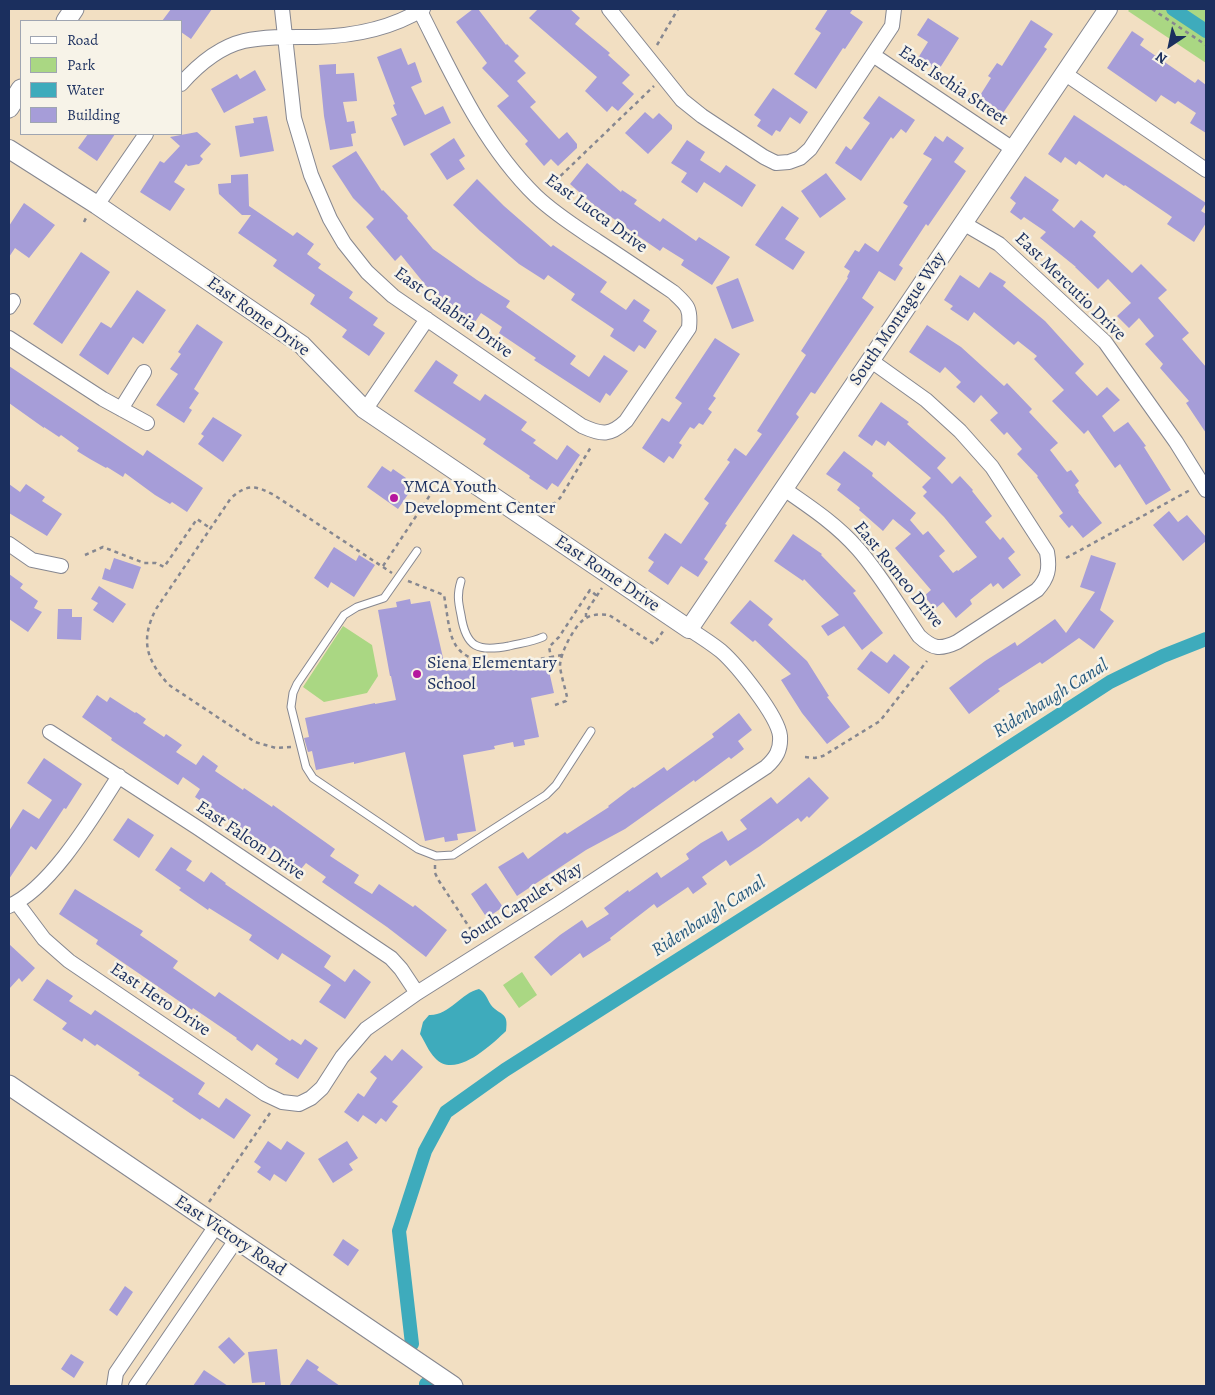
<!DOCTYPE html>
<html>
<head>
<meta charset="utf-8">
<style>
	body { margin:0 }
	#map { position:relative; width:1215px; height:1395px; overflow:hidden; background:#f2dfc2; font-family:Alegreya,serif }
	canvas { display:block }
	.frame { position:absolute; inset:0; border:10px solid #1b2f5e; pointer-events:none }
	.legend { position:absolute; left:20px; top:20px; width:162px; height:115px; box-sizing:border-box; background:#f7f3e8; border:1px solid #9fa5b1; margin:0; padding:6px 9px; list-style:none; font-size:15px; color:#1b2f5e }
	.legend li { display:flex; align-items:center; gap:10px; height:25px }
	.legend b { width:25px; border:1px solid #9fa5b1 }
	.north { position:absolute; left:1145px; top:20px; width:50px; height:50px; -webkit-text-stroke:4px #f7f3e8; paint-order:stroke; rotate:214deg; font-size:14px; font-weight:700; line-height:20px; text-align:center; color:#1b2f5e }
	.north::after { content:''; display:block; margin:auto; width:18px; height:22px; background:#1b2f5e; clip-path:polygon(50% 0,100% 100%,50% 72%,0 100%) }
</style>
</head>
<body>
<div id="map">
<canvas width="1215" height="1395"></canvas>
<div class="frame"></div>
<ul class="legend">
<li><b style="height:6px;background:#fff"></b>Road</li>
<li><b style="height:14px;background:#aad783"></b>Park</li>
<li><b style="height:14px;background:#3eabbc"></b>Water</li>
<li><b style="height:14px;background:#a69dd8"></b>Building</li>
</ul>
<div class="north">N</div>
</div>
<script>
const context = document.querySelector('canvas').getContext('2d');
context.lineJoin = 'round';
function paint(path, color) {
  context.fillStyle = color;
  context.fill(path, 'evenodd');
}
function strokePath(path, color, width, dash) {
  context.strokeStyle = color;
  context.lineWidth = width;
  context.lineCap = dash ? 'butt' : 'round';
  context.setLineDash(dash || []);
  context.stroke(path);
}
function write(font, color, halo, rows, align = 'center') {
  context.font = font + ' Alegreya,serif';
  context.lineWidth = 5;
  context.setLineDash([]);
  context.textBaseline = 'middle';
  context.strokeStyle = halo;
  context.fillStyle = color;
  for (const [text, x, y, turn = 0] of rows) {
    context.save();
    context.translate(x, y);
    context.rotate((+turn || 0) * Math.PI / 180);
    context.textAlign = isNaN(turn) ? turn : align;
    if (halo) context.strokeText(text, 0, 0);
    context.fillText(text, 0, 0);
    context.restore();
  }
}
paint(new Path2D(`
	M1130,9H1206V63L1128,11Z
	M343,626L372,645L378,676L367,693L324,702L303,687Z
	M522,972L537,995L519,1008L503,985Z`), '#aad783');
paint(new Path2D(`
	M479,989C486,993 487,999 491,1005C500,1016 509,1011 506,1031C491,1045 455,1080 435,1058C429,1052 425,1042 420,1034L423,1022L429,1015C449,1016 461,993 479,989Z`), '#3eabbc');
strokePath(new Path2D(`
	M1173,9L1206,31
	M412,1344L399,1231L425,1151L446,1112L505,1070L868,839L1110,682L1163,656L1206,639
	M426,1384L427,1386`), '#3eabbc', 14);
paint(new Path2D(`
	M171,9H212L191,39L181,32V21H162Z
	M473,9H478L506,45L507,44L519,56L514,61L526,73L517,81L536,102L530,107L559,139L567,132L577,144V148L558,166L551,159L544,166L525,144L528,141L497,106L509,96L482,68L487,63L456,22Z
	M538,9H570L580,18L575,24L610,53L608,55L630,75L622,83L634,94L618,111L612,106L607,112L585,91L597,77L529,18Z
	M828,9H853L850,13L863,22L845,49L843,48L816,89L794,74L821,33L815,29Z
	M928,18L959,38L938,71L918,58L928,42L917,35Z
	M1031,20L1053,34L1044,47L1047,49L1003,113L979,97L991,78L988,76L997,63L1002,66Z
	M1132,31L1144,39L1140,45L1150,52L1195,83L1198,79L1206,85V133L1190,123L1196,113L1178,101L1175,104L1161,95L1156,102L1107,68Z
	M401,48L408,65L415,62L422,82L411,87L425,115L443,106L451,123L404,146L391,118L397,115L393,105L395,104L377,57Z
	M336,64V74L354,73L357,101L343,102L347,122L354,121L356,133L351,134L353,146L330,150L324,116L319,65Z
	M255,70L266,90L224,113L211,89L237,74L240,79Z
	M773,88L808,112L800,124L790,117L780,132L776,130L772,136L757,126L761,120L754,115Z
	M879,96L915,120L906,133L901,129L893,139L891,137L861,181L835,163L846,146L851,150L870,123L863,118Z
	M645,112L653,119L659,113L672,125V129L648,154L625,133Z
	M1074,115L1206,203L1201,211L1206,214V223L1194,242L1167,224L1172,217L1125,185L1124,186L1106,174L1103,178L1079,161L1076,165L1065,157L1061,163L1048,154Z
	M267,116L274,151L240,157L235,126L254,123L253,118Z
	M197,132L211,144L200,156L203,159L199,164L188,166L186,164L174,182L185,189L170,211L140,192L160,161L164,163L180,146L170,137Z
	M88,134H115L97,161L78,148Z
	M935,136L943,142L947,136L964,148L954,162L966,171L928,226L926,224L899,265L903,268L895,281L879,271L862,298L874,307L815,394L811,392L796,414L799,417L725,524L727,525L704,559L708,562L698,577L681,566L668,585L648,571L654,562L648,558L665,533L681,544L709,503L704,499L730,462L727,460L735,448L746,456L762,434L757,431L806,355L801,351L848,278L847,277L850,271L844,267L855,250L859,252L865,243L878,252L908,206L903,203L932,159L923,154Z
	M454,138L465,156L459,160L465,169L447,180L430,154Z
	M687,140L705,152L700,160L720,173L726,165L756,185L742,207L704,182L697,193L681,182L687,173L671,163Z
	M356,151L382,191L383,190L408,216L407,218L433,249L477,280L510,301L506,307L576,356L570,364L589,377L604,355L628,371L610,396L606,393L600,403L534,360L536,358L499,333L502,327L481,313L475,322L457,311L458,309L422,283L423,282L401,255L395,261L366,227L374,219L353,198L332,166Z
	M587,163L621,192L622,190L637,200L634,204L660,222L663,218L696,241L699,237L730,257L712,285L681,265L684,260L663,247L660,251L641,238L594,205L570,184Z
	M826,173L846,199L820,218L801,191Z
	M248,174L249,206L293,236L297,232L314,244L307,254L321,264L318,268L353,292L349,298L378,318L373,325L385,333L369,356L342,337L347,330L310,304L315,295L273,266L277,260L238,233L251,215H242L219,194L218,184L231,183V175Z
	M1025,176L1059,200L1052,210L1074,228L1081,220L1096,232L1093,236L1132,273L1141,264L1167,290L1158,298L1189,333L1182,339L1206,367V433L1186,403L1189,401L1160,368L1163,364L1145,344L1154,336L1139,318L1129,328L1117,316L1131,303L1108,279L1098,289L1075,267H1076L1040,238L1046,232L1024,217L1021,220L1010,212L1016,203L1010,198Z
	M477,179L504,206L551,247L553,245L607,282L600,292L626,310L634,299L650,310L643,321L657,331L645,349L639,345L634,352L610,336L614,329L571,300L575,294L548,275L544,280L519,264L480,231L453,205Z
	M24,203L55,225L29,258L15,248L9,257V226Z
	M782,206L799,218L785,239L805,252L793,270L755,245Z
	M81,252L110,272L62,344L33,324Z
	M990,272L1006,282L1003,286L1045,321L1084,364L1075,373L1097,396L1107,387L1120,400L1102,416L1114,432L1128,422L1146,446L1144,447L1171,490L1146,505L1120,464L1115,468L1088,430L1084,434L1052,401L1064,390L1034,359L1037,356L1018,341L1014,345L974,312L968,321L950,309L953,306L944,300L960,275L979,288Z
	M738,278L754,321L732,329L716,287Z
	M137,290L166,310L143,344L133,337L108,375L79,355L101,322L111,328Z
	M197,324L223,342L194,389L199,393L189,408L192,410L184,423L156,405L178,374L170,369L181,354L178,352Z
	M927,325L961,347L1004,386L1007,383L1032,409L1029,412L1058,443L1050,450L1067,472L1071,470L1079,481L1075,485L1079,491L1078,492L1102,523L1083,538L1072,525L1069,528L1059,516L1063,513L1037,477L1038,476L1017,454L1022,449L1007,432L1004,435L990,420L998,413L981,395L974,403L956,387L961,382L945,367L940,373L909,352Z
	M715,338L740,354L713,396L716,398L708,409L712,412L703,425L699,423L694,429L690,427L679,443L682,445L673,459L669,456L664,463L642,448L662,418L669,422L682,403L675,398Z
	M436,360L458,375L453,383L480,401L485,394L527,422L521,430L536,440L533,443L557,460L567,445L580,455L558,487L552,483L547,490L529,478L530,476L483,444L486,439L414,391Z
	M9,366L143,456L147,450L203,488L187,512L172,502L170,504L155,495L125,473L123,477L107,467L106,468L90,459L77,451L79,448L61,435L59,437L44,427V428L9,403Z
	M881,402L909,422L907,424L946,458L937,468L952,484L960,476L973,490L972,491L992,516L985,522L1000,540L1003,537L1015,552L1008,558L1021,575L1003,589L998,583L993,587L991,583L970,600L972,604L956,618L943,602L935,609L924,596L931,590L895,548L911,534L893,519L883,531L859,510L860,508L837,490L841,484L826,474L844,451L873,473L872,476L916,513L910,520L923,535L928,531L945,551L939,556L953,573L957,570L958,571L977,557L944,517L923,496L927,492L922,487L931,478L888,441L885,446L876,440L872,446L858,436Z
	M213,417L242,435L223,462L198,444L204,436L201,434Z
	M382,466L391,472L393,469L406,478L404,481L413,487L398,509L367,487Z
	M9,484L20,492L26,484L45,497L42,501L62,514L47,536L9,513Z
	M1169,511L1178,522L1187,515L1206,537V541L1183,561L1153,525Z
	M793,534L822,554L821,555L856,591L853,593L883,633L862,650L844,626L828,636L821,626L839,615L804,579L803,581L774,561Z
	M334,547L356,561L359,555L375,565L354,597L331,582L328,588L314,578Z
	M1091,555L1116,563L1100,610L1114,621L1094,649L1079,638L1042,664L1040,662L998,689L1000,691L969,714L949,688L985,661L1015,642L1017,646L1055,619L1066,633L1095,592L1080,587Z
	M114,558L141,567L133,589L102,579L105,568L110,570Z
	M9,574L23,584L20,588L38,601L34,608L42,612L28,632L9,619Z
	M99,586L126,604L113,623L93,610L98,603L91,599Z
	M410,599L411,604L430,601L446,671L484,663L485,668L491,666L492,669L546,658L554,693L531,698L539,737L524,740L525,745L514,747L513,742L494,746L495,749L463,755L476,831L457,834L458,840L445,842L444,837L425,841L405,752L354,764V762L316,770L312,751L308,752L304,738L309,737L305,718L375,703V704L396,700L391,676H390L378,610L397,607L396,602Z
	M750,600L773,619L768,625L807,661L829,696L827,697L850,727L827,744L802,713L781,680L791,674L755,640L753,642L730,623Z
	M58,609H72V617H82L81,640L57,639Z
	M871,651L887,663L894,654L910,667L889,694L857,669Z
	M97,695L107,702L110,697L135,713L136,712L146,719L143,723L164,737L166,734L182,745L176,752L196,765L203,755L218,766L215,771L243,790L244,788L272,807L273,805L335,849L330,856L359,875L354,883L372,894L379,884L413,907L415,905L447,930L426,957L387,927L322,882L326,877L306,863L301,869L195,797L200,789L183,777L178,785L111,740L112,738L82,717Z
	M739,713L752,730L738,741L744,749L731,759L729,757L695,782L694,780L625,829L586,850L517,896L498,867L523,852L528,859L565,832L567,834L609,807L608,806L633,787L634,788L664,767L667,771L714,737L712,734Z
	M44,758L82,784L66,809L64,808L36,850L31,846L9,879V831L23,809L39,819L52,800L27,783Z
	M809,777L829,798L809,818L807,816L801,822L798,818L760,846L730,866L726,860L702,877L707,884L693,894L688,887L657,908L654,904L610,938L611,940L583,958L580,953L551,976L534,957L560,935L582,920L587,928L609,914L604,908L628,890L629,892L657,872L661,878L689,859L686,854L701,843L722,831L728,841L747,829L740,820L771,797L777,804Z
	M128,818L154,835L139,858L113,840Z
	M171,847L192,861L186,870L204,882L211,872L226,883L225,884L331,956L324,967L345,982L354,969L371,982L345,1019L319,1002L331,985L282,953L278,960L249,940L252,935L209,908L208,910L179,890L181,888L155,870Z
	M486,883L503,907L487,918L471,894Z
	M75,889L143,931L140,935L178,961L173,968L215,997L219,992L290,1041L292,1039L301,1045L305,1039L318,1048L298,1079L275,1064L278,1059L257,1044L252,1051L236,1039L237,1038L193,1008L192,1010L96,944L98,940L59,914Z
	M9,944L35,968L22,982L19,978L9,989Z
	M47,979L73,996L69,1001L91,1015L95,1010L205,1083L198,1094L219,1108L226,1098L251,1115L234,1139L202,1118L200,1120L172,1101L174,1099L138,1075L140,1073L97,1044L95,1046L84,1038L82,1042L62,1029L67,1023L33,1000Z
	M402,1049L423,1067L392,1102L398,1106L386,1122L381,1118L376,1124L363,1115L358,1122L344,1112L358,1093L364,1097L377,1078L370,1072L385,1055L392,1061Z
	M268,1141L281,1150L287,1141L305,1153L286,1182L274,1174L270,1181L257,1172L261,1167L254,1162Z
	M347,1141L358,1158L349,1164L353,1170L333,1183L318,1159Z
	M343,1239L359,1250L348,1266L333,1255Z
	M125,1286L133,1292L117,1316L109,1310Z
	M229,1337L245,1354L234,1364L218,1347Z
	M277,1349L281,1386H265V1382L252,1383L248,1352Z
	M71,1354L84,1362L74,1378L61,1369Z
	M307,1359L319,1367L317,1370L340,1386H289Z
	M204,1370L228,1386H193Z`), '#a69dd8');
const service = new Path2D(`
	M417,551L384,598L357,607L344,615L297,684L293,693L291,707L306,767L313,778L418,849L436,856L453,855L546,795L556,785L591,731
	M461,581C457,594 458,601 461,615C466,648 478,652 509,646C521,643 532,642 543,637`);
const minor = new Path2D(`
	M282,9L294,118L311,175L330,219L344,243L367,272L393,296L582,426C602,435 610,436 626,421L689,328C691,307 687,305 673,292C648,275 623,258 597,241C576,227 555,214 536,196C483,144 453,76 420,11
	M609,9L682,100L702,116L764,157L776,163L789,162L800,158L810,149L892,26L894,9
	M873,55L1013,149
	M1064,73L1206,170
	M181,84C197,66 219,47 244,41C267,36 293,37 316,37C353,36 392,28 423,9
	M97,205L146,134
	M963,223L999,244L1105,342L1176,442L1206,490
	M9,307L13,301
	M9,338L103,399L147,423
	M121,409L144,372
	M365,410L427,319
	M784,489C810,507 836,524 858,549C881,575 899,607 919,636C933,649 940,650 957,642L1037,590C1048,578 1050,569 1047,552L992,467L960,431L926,400L870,360
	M9,544L32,560L61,566
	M50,732L198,828L391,958L401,969L417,993
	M17,903L44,939L69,961L265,1094L282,1102L299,1104L311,1098L322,1088L342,1057L366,1029L417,993L558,904L766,767C776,758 781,750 780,736C778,716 737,665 721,651C711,643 700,636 689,629
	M9,906C51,888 94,815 119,776
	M114,1386L116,1373L216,1226
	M136,1386L236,1240`);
const tertiary = new Path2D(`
	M9,149L97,205L302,345L364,409L689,629L1108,9`);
const secondary = new Path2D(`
	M66,21L74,9
	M9,108L21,89
	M9,1085L453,1386`);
strokePath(service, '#868790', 9);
strokePath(minor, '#868790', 16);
strokePath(tertiary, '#868790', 20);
strokePath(secondary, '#868790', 21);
strokePath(new Path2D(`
	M1152,9L1206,45
	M657,45L678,9
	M549,187L654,86
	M84,222L87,216
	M537,509L555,503L560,498L591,447
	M85,555L103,547L144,563H156L164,567L197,519L210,528
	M1066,558L1192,489
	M383,566L440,480
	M408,581L444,595C451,634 447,659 494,663L495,666L551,657
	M586,617V612L602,588
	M562,655L551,657L549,647L559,637L590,590L597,596
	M555,705L566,701L567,697C565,687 561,676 560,666C560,653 575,624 586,618C593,614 602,614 609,615L654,644L664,630
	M291,747L276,748L255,742L169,685C146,660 140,640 156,609L231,498C247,484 255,485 274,495L392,573
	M805,757L815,758L823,756L880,721L927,661
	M435,865V873L439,881L477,939
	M209,1202L270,1113`), '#868790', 2.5, [4, 4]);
strokePath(service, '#fff', 7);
strokePath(minor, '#fff', 14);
strokePath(tertiary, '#fff', 18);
strokePath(secondary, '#fff', 19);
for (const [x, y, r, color] of [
	[394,498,5,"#b5179e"],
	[417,674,5,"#b5179e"]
]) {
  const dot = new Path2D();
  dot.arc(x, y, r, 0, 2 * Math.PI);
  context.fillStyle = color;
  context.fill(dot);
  strokePath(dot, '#f7f3e8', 2);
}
write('18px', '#1b2f5e', '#f7f3e8', [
	["East Ischia Street",953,86,34],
	["East Lucca Drive",596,214,36],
	["East Mercutio Drive",1070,287,44],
	["East Calabria Drive",453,313,36],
	["East Rome Drive",258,317,36],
	["South Montague Way",898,319,-56],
	["East Rome Drive",607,574,34],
	["East Romeo Drive",898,575,51],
	["East Falcon Drive",250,841,34],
	["South Capulet Way",522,904,-32],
	["East Hero Drive",160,1000,34],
	["East Victory Road",230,1236,34]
]);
write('18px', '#1b2f5e', '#f7f3e8', [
	["YMCA Youth",404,488],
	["Development Center",404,509],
	["Siena Elementary",427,664],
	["School",427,685]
], 'left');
write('italic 19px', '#275a7f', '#f7f3e8', [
	["Ridenbaugh Canal",1051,699,-32],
	["Ridenbaugh Canal",709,917,-33]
]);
</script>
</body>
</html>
